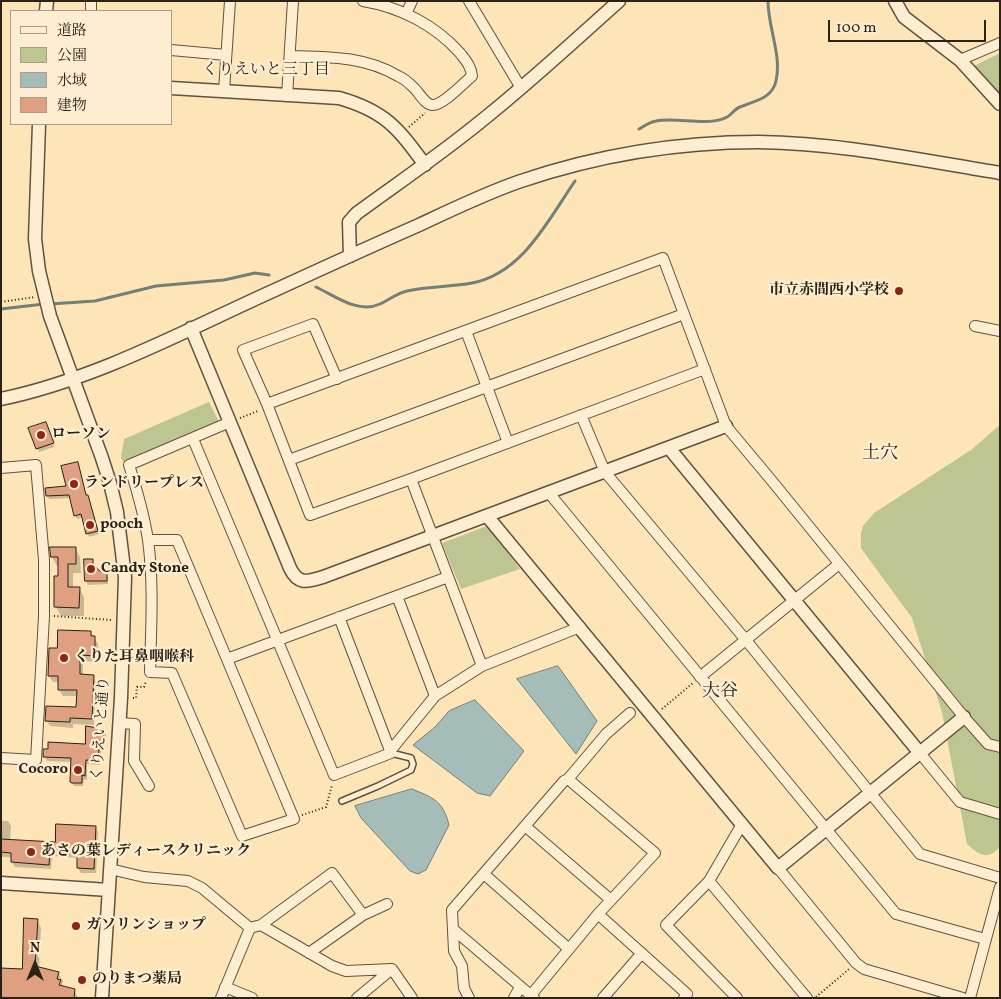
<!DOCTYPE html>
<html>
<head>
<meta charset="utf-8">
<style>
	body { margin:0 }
	#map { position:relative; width:1001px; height:999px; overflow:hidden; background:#fde5b8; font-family:Vollkorn,"Noto Serif JP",serif }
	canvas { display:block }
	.frame { position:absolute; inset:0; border:2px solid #2c2115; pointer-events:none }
	.legend { position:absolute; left:10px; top:10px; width:162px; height:115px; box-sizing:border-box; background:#feeed1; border:1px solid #aa9c86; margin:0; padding:6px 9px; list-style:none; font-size:15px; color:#2c2115 }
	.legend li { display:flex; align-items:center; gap:10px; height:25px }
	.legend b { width:25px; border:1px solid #aa9c86 }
	.north { position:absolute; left:10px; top:939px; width:50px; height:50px; -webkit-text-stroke:4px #feeed1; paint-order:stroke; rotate:0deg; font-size:14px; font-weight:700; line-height:20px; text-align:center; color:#2c2115 }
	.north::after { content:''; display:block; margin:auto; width:18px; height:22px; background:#2c2115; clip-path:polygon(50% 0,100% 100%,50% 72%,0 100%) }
	.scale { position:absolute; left:828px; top:20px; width:158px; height:22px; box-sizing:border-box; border:2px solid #2c2115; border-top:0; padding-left:6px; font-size:15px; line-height:18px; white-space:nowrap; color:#2c2115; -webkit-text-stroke:4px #feeed1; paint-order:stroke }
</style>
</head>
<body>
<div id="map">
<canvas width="1001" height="999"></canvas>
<div class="frame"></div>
<ul class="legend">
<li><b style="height:6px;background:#feeed1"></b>道路</li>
<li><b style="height:14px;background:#bdc590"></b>公園</li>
<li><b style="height:14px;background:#a4bdb9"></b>水域</li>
<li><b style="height:14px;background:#dfa082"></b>建物</li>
</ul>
<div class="north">N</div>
<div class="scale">100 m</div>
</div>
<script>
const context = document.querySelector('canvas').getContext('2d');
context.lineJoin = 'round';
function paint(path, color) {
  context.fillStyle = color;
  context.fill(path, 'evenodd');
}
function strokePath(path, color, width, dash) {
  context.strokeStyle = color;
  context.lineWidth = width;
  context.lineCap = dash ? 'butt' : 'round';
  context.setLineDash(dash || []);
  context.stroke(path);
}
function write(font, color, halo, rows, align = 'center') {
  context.font = font + ' Vollkorn,"Noto Serif JP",serif';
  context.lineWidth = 4.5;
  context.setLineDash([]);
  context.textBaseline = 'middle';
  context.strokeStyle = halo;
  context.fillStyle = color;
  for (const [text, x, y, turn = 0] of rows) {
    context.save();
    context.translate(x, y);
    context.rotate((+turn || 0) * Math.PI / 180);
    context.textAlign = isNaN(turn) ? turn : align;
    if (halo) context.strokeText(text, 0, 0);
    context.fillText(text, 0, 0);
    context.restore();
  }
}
paint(new Path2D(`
	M1000,53V95L974,66Z
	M209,402L219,422L124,463L121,458L124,439Z
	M1000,425V847C987,861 979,855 967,844L942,712L912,618L861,548V533L863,526L874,513L971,450Z
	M487,526L520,569L461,589L442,543Z`), '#bdc590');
const water = new Path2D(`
	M558,666L597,721L576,754L517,679Z
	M475,700L524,751L490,796L477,793L413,745L435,727L449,711Z
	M412,789C434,798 443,801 449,825L426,870L418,874L410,871L361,818L355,806Z`);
paint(water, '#a4bdb9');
strokePath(water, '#747f77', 1);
paint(new Path2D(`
	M47,426L54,447L39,452L30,429Z
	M46,489L86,497L89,500L99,534L89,537L83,517L77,519L75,515L71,498L49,499Z
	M75,548L80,557L81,573H73V588H79L84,597V616H61L56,607V577H59V566H57L52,557Z
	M85,561H92L95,568L100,574H106L108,577V584L88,585L86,581Z
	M90,632L98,644V662L83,661V676H93L96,683L94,725L73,724V728L50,726L46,720L77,709L78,696H63L59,689V682H53L49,676L59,649Z
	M104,730L106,735L104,750L101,752L100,765L87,764V780L84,779L83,786H74L71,781L72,762L47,761L44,756L86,745Z
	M1,821H8L11,826L10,841L56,844L95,827L98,832L96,873H81L78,868V858L52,856L51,869L15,867L12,862V857H1Z
	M37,920L41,928L39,969L58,973L63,981L62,984L63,987L74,990L78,998H1L23,970Z`), '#0003');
strokePath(new Path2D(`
	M639,129C644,126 650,122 656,121C676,117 707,126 725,118C731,116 734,109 740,107C754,101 772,99 776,81C782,55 768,28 768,1
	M316,287C335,296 358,314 380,304C389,300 397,293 407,291C429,286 451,287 472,283C523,273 548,220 575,181
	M50,304L95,301L156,286L224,280L255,273L269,275
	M1,309L44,304`), '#747f77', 3);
const building = new Path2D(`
	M46,422L54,443L36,449L28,428Z
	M78,462L86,495H88L98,531L86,534L81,514L74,516L69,495L46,496L45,488L66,486L61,466Z
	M50,547H76V564H68V587H80L79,608L54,607V576H58V557H51Z
	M84,559H93V565L101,572H107V581H85Z
	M58,630L91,631V636H95V656L80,655V674L94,675L92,719L70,718V722L45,721L46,706L76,707L77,690H58V676H48L49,648H57Z
	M86,726L104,729L102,745L99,747L98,761L86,760L85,776L82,775V783H72L70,782L71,758L43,757V749H48V742L85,744Z
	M56,824L96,826L94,869L77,868V853L50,852L49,865L11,862V853L1,852V839L55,842Z
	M24,918L38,919L35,966L59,972L57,979L61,980L59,985L75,989L74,998H1V968L22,969Z`);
paint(building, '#dfa082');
strokePath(building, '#2c2115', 1);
const service = new Path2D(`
	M342,801L378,786L411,770L413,764L411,758L391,753`);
const minor = new Path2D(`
	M469,1L521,88
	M91,11V1
	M406,14L412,1
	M171,50L226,55
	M290,56C328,57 364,56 398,76C403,78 409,83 413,87C419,92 424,104 432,105C442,106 464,83 472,76C471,66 466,61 460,53C435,25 400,7 363,1
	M960,60L1000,43
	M224,91L230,1
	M287,96L293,1
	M975,326L1000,331
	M466,331L508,443
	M337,379L313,324L243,350L267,404L310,515L411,479L705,369
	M267,404L663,258L726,426L772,481L964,717L988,744L1000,747
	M581,415L605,472L745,639L920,854L1000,878
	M193,439L334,775L391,753L339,617
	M289,460L684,314
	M1,468L36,465L44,560V616L36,760L1,758
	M411,479L482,666
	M549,493L896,914L985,939
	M148,540H177L294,819L242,836L172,673L150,672C151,628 154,584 148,540C144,515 137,490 129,465L230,422
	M397,596L435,696L482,666L580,627
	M227,659L448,577
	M700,677L839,564
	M119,723L135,724L134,761L149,786
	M391,750L435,696
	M919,752L960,802L1000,814
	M568,779L606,734L630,713
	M525,826L611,900
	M778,868L856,963L864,969L963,998
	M110,869L144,877L188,881L202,888L250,928
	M484,874L569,949
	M709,881L807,998
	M598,914L687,994L684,998
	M261,925L332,873L363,915
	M453,929L534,998
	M309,953L363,915L387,904
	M225,987L252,998
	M221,998L250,928L261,925L332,966L346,971L392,969L412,998
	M357,998L392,969
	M469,998L464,988L462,966L454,951L452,910L564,781L568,779L655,853L598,914L531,995
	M514,998L520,987
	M603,998L642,953
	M737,998L666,925L709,881L742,824
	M970,998L1000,887`);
const tertiary = new Path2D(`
	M895,1L904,17L960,60L1000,104
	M46,11L47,1
	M171,88L339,98C385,111 398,128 425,165
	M39,124L35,239L39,271L50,316L102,458L110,483L117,512L125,577L121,698L102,998
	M350,256L349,222L357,213C398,183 441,154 480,122C528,84 573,42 619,1
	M191,328L290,568C298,585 307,582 323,577L726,426
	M1,399C97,379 186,330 275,290C323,268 371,246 419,225C453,209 486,193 521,181C598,155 678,142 759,142C840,143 920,160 1000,173
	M669,448L919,752
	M487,516L778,868L964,717
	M1,883L109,890`);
strokePath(service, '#60523e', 8);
strokePath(minor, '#60523e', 12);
strokePath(tertiary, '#60523e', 15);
strokePath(new Path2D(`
	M409,127L425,113
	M1,302L35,297
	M240,418L258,411
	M54,616L112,620
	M133,698H136L137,687H144L146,681
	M662,709L693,683
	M302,815L326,807L332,785
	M816,997L849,969`), '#2c2115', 2, [1, 2.5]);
strokePath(service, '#feeed1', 5);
strokePath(minor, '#feeed1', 10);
strokePath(tertiary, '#feeed1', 12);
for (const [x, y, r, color] of [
	[899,291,5,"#8f2418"],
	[41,435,5,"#8f2418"],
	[74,484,5,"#8f2418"],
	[90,525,5,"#8f2418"],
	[91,569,5,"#8f2418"],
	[64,658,5,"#8f2418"],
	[78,770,5,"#8f2418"],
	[31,852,5,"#8f2418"],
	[76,926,5,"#8f2418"],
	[82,980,5,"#8f2418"]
]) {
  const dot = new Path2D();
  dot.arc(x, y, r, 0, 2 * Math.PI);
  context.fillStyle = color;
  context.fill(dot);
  strokePath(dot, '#feeed1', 2);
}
write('bold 15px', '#2c2115', '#feeed1', [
	["市立赤間西小学校",889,291,"right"],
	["ローソン",51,435],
	["ランドリープレス",84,484],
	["pooch",100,525],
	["Candy Stone",101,569],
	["くりた耳鼻咽喉科",74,658],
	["Cocoro",68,770,"right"],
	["あさの葉レディースクリニック",41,852],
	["ガソリンショップ",86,926],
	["のりまつ薬局",92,980]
], 'left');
write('15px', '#2c2115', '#feeed1', [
	["くりえいと通り",102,729,-86]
]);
write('16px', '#2c2115', '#feeed1', [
	["くりえいと三丁目",266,71]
]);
write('18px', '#2c2115', '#feeed1', [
	["土穴",880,455],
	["大谷",720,693]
]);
</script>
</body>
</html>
